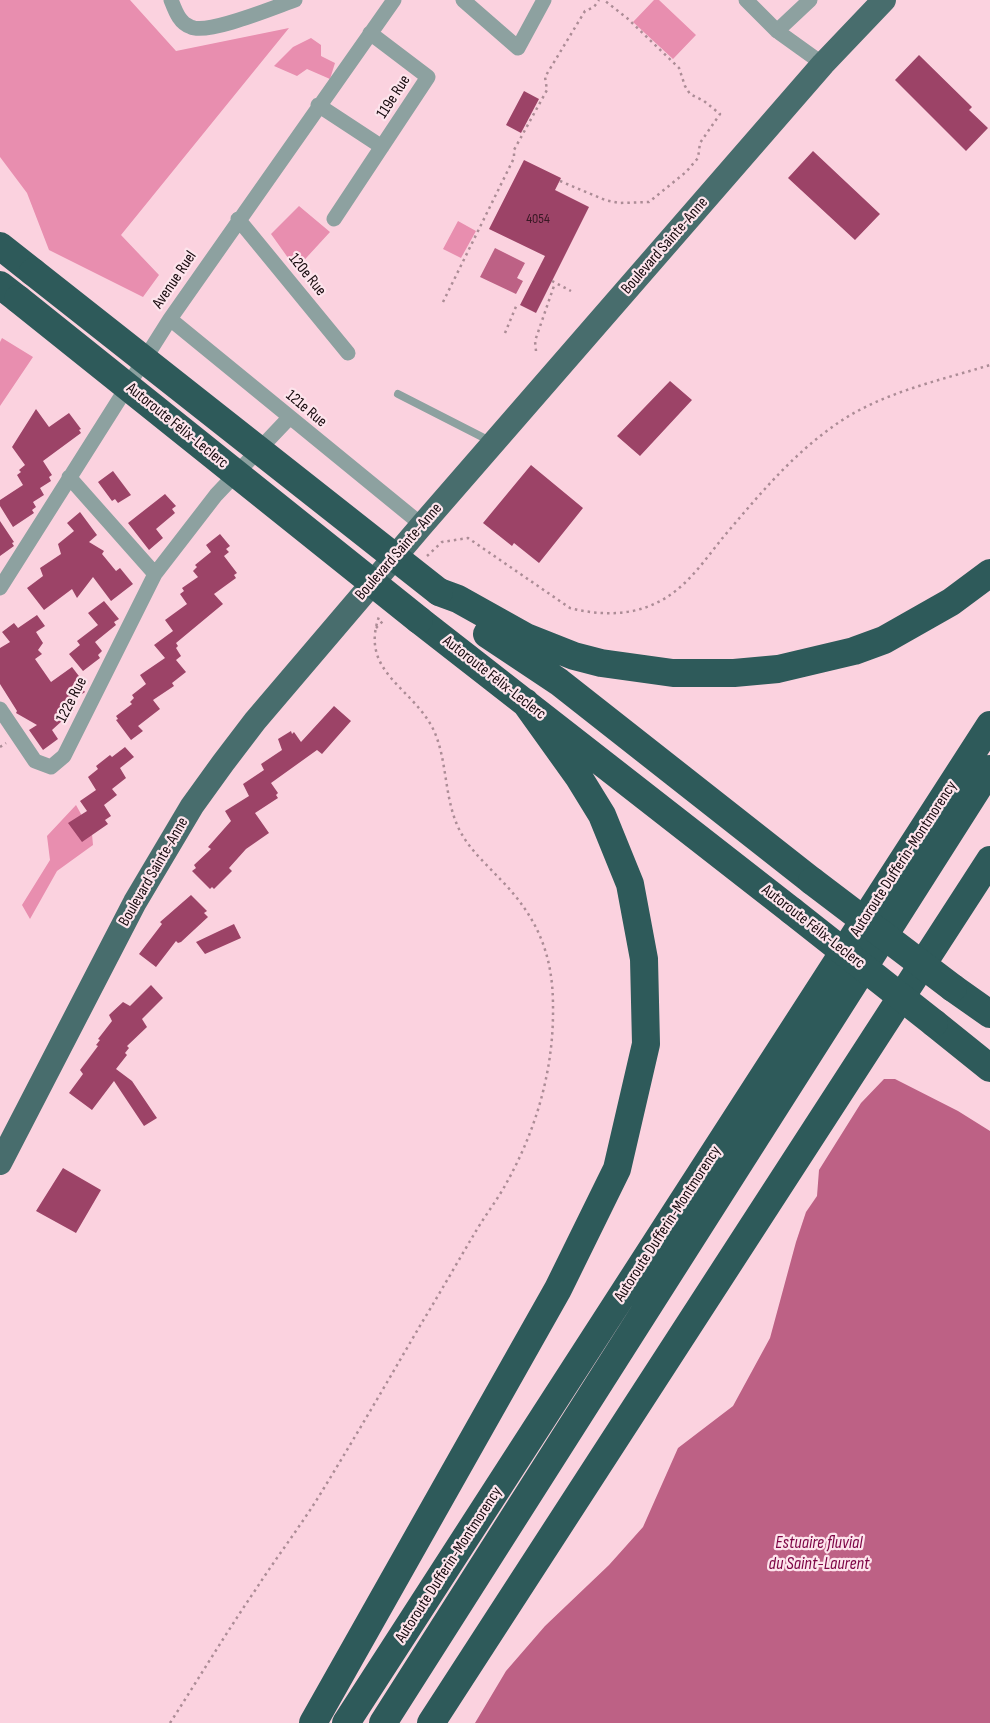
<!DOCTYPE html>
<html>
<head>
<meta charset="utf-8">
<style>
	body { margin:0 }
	canvas { display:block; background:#fbd2df }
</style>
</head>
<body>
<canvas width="990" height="1723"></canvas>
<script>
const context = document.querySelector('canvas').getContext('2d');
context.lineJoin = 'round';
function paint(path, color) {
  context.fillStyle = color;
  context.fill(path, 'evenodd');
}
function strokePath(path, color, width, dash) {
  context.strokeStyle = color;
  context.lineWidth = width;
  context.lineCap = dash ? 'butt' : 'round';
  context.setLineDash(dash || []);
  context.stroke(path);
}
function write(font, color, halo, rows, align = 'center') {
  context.font = font + ' "Sofia Sans Condensed",sans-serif';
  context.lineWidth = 4.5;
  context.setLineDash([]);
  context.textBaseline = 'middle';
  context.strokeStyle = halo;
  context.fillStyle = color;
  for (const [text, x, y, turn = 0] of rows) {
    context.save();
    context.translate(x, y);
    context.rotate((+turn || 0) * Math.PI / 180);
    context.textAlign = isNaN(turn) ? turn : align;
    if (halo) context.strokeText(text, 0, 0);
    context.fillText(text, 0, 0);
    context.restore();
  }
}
paint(new Path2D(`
	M0,0H130L176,51L289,28L121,235L159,275L143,297L49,250L27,193L0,157Z
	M654,0H659L696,35L673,59L633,22Z
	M311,38L321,45V56L335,63L330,79L307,69L297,76L274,66L293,47Z
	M299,206L330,232L296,269L271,234Z
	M458,221L476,231L461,258L443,249Z
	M2,338L33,357L0,406V342Z
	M76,805L92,834L93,845L57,871L30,919L22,905L50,860L47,836Z`), '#e88eaf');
paint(new Path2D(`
	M495,248L525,263L517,278L523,281L516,294L480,277Z
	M884,1079H895L958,1111L990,1131V1723H475L506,1671L545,1626L609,1565L643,1527L678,1448L733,1406L770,1338L796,1242L806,1212L817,1196L819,1170L861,1103Z`), '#bd6185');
paint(new Path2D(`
	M919,55L972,107L969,110L988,128L966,151L895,80Z
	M524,91L539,99L521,133L506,125Z
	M813,151L880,214L855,240L788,178Z
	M524,160L561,178L555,190L589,207L536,313L520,305L545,256L489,229Z
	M670,381L692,400L640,456L617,436Z
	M36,409L49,427L69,413L81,429L79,430L81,433L43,461L52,475L49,477L51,481L40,488L44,495L33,502L36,507L32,510L34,513L13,527L0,506V500L23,485L17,475L21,472L19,470L25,465L12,447Z
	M531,465L583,508L539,563L514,543L512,546L483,523Z
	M113,471L131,495L118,503L115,499L112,501L98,482Z
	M165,494L176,506L172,509L175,513L156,529L163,538L149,550L128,523Z
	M80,512L97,535L89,542L104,551L102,554L116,571L120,568L133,584L111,601L93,577L77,598L72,589L44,610L27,588L43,576L40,568L61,554L58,544L74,531L67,523Z
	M0,521L14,542L12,543L14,546L0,556Z
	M220,534L230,546L226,549L229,552L224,556L237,573L234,575L236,578L214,594L223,604L176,643L178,646L176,648L181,656L176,660L186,672L172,683L174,686L153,700L160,709L138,726L143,731L131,740L116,720L118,719L116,716L132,704L130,702L134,698L132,695L146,684L140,675L165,658L154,645L173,631L165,620L187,604L180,594L184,591L182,588L198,577L193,571L197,567L195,565L211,552L206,545Z
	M104,601L119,619L114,622L116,625L95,642L102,651L98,655L100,658L83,671L69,654L80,645L77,641L98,625L88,613Z
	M37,615L45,626L36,632L43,643L38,650L42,654L35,659L51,682L72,667L85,684L81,687L85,692L69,703L74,710L52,730L58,739L43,750L29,730L37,725L16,713L17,711L0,684V648L10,642L2,632L14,623L18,628Z
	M334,706L351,721L322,754L317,750L271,783L278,793L276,795L278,798L255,813L269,833L246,849L229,868L232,871L214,889L212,887L210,889L192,871L196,868L194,865L211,849L208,847L231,821L225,811L249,796L243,784L264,770L261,764L282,750L278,739L291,731L292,734L294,732L301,742Z
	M125,747L134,757L120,768L126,778L112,789L117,795L104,805L111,816L105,820L108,824L82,842L68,823L87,811L80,801L96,790L88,777L98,769L96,766L110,755L112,757Z
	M191,895L207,911L204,913L208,917L181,942L178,943L176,941L156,967L139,954L162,924L160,922Z
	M234,924L241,938L205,954L196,942Z
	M151,985L163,998L142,1019L147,1027L127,1046L129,1048L125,1053L127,1055L116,1069L132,1081L157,1118L144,1126L114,1081L92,1110L69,1093L83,1074L80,1070L98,1046L96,1045L100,1040L98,1039L112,1021L109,1015L123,1002L130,1006Z
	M63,1168L101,1190L76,1233L36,1211Z`), '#9c4367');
strokePath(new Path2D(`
	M560,181L605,200L619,203L649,202L686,172L698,158L700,143L720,114L704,101L690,94L685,86L679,68L627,18L604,0
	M552,281L571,291
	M443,302L514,158V150L547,90L545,77L585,11L594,7L599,0
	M505,333L517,304
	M536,351L535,341L555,283
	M427,556L442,542L468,538L570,608C601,616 634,616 662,600C689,585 706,558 725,535C759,495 792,455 835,425C880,393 938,381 990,365
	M376,628L385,619
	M0,747L6,743
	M170,1723C199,1678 226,1633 256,1589C278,1555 303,1523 324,1488C357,1434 389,1379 421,1324C440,1293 458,1261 476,1231C486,1214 498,1199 507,1182C537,1128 554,1068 553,1006C553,954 537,917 501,880C487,865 470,850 460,831C444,800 448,765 435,733C415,687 357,673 380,614`), '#ac8c96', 2.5, [2.5, 4]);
strokePath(new Path2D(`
	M398,394L490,441`), '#8da1a0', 8);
strokePath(new Path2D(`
	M171,0C175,10 179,23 191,27C208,35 275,7 295,0
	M463,0L518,48L544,0
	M746,0L777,31L823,64
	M777,31L810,0
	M318,105L382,147
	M238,219L348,353
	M334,219L428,77L370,33
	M170,319L422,525
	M69,477L155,574
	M0,588L170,319L394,0
	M0,709L35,761L51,767L64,756L155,574L216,495L289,418`), '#8da1a0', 15);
strokePath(new Path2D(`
	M0,1163L135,902L192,806L223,763L255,721L422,525L823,64L884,0`), '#486d6d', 24);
strokePath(new Path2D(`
	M0,246L33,272
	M0,285L18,299
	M439,592L458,599L526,637L574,656L601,663L673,673H734L778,669L854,651L884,640L951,602L990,573
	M419,620L792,911
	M487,634L559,682L812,881
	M953,988L990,1014
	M934,1023L990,1068
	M313,1723L558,1289L617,1169L646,1044L644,959L630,884L602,815L578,776L525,702
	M346,1723L990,725
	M383,1723L990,769
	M431,1723L990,860`), '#2e5a5a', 28);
strokePath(new Path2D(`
	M33,272L439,592
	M18,299L419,620
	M812,881L953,988
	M792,911L934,1023`), '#2e5a5a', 28);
write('14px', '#381824', null, [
	["4054",538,219]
]);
write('16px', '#170a0e', '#fde4ec', [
	["119e Rue",394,97,-57],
	["Boulevard Sainte-Anne",665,246,-49],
	["120e Rue",307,275,51],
	["Avenue Ruel",175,280,-56],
	["121e Rue",306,409,40],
	["Autoroute Félix-Leclerc",177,426,39],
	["Boulevard Sainte-Anne",399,552,-49],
	["Autoroute Félix-Leclerc",494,678,38],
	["122e Rue",72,700,-63],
	["Autoroute Dufferin-Montmorency",904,859,-57],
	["Boulevard Sainte-Anne",154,872,-60],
	["Autoroute Félix-Leclerc",813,927,38],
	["Autoroute Dufferin-Montmorency",668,1224,-57],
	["Autoroute Dufferin-Montmorency",449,1565,-57]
]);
write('italic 18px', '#7d0445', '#fde4ec', [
	["Estuaire fluvial",819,1543],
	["du Saint-Laurent",819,1564]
]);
</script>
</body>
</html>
